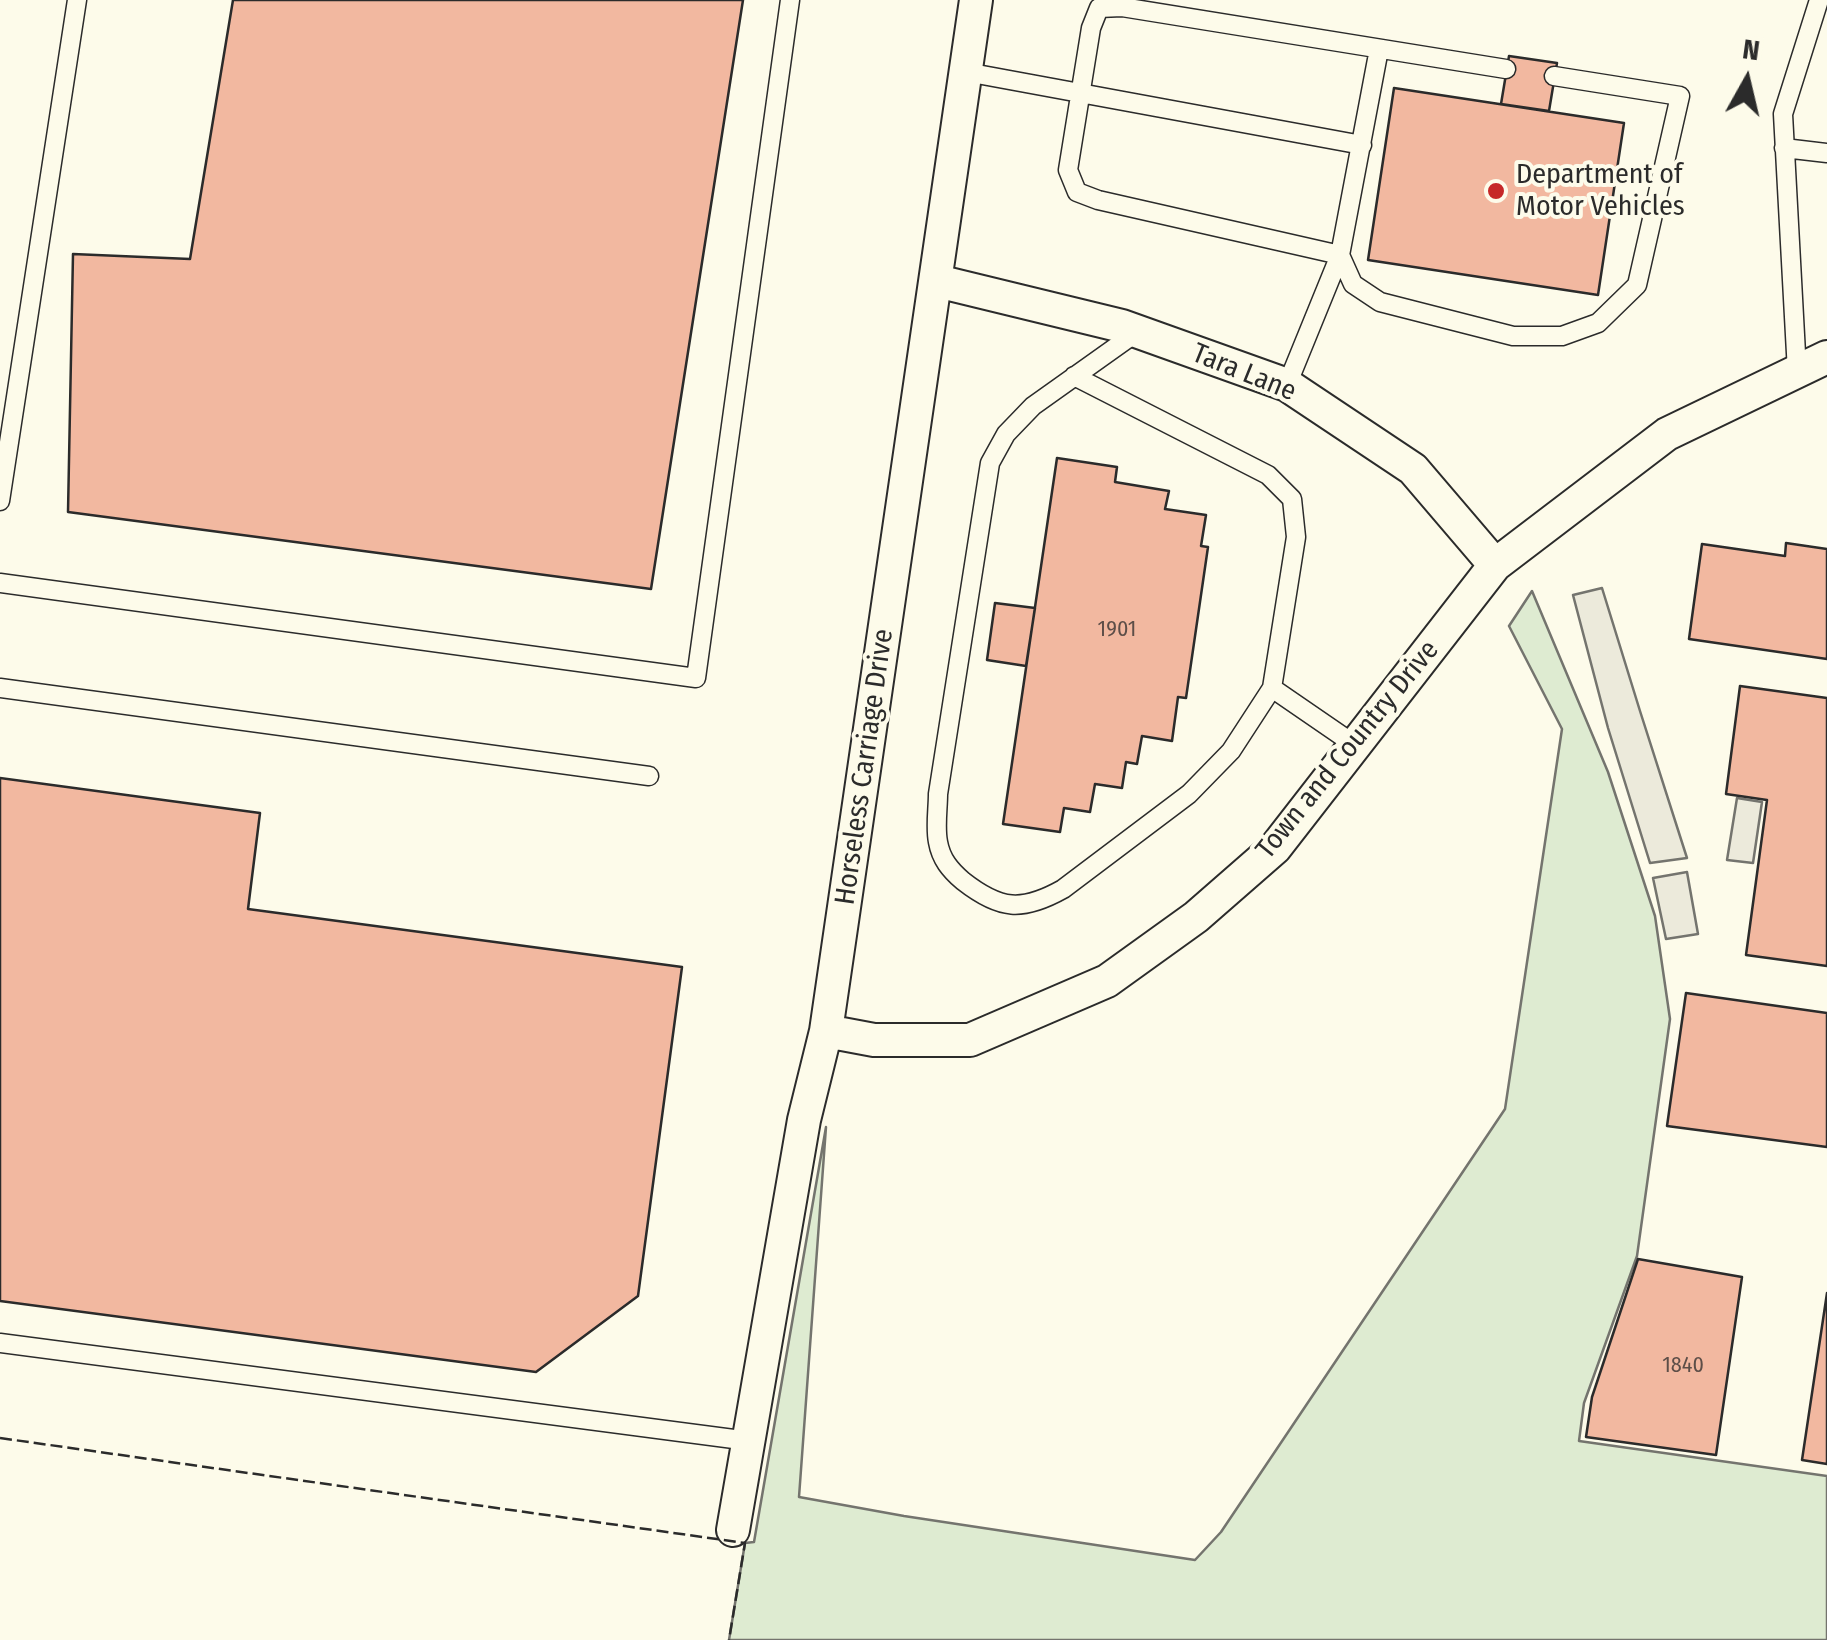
<!DOCTYPE html>
<html>
<head>
<meta charset="utf-8">
<style>
	body { margin:0 }
	#map { position:relative; width:1827px; height:1640px; overflow:hidden; background:#fdfbea; font-family:"Fira Sans Condensed",sans-serif }
	canvas { display:block }
	.north { position:absolute; left:1697px; top:30px; width:100px; height:100px; -webkit-text-stroke:8px #fdfbea; paint-order:stroke; rotate:8deg; font-size:28px; font-weight:700; line-height:40px; text-align:center; color:#2b2b2b }
	.north::after { content:''; display:block; margin:auto; width:35px; height:45px; background:#2b2b2b; clip-path:polygon(50% 0,100% 100%,50% 72%,0 100%) }
</style>
</head>
<body>
<div id="map">
<canvas width="1827" height="1640"></canvas>
<div class="north">N</div>
</div>
<script>
const context = document.querySelector('canvas').getContext('2d');
context.lineJoin = 'round';
function paint(path, color) {
  context.fillStyle = color;
  context.fill(path, 'evenodd');
}
function strokePath(path, color, width, dash) {
  context.strokeStyle = color;
  context.lineWidth = width;
  context.lineCap = dash ? 'butt' : 'round';
  context.setLineDash(dash || []);
  context.stroke(path);
}
function write(font, color, halo, rows, align = 'center') {
  context.font = font + ' "Fira Sans Condensed",sans-serif';
  context.lineWidth = 8;
  context.setLineDash([]);
  context.textBaseline = 'middle';
  context.strokeStyle = halo;
  context.fillStyle = color;
  for (const [text, x, y, turn = 0] of rows) {
    context.save();
    context.translate(x, y);
    context.rotate((+turn || 0) * Math.PI / 180);
    context.textAlign = isNaN(turn) ? turn : align;
    if (halo) context.strokeText(text, 0, 0);
    context.fillText(text, 0, 0);
    context.restore();
  }
}
const green = new Path2D(`
	M1532,591L1608,772L1655,916L1670,1019L1637,1256L1584,1403L1579,1441L1827,1476V1640H729L745,1543L754,1542L826,1127L799,1497L904,1516L1195,1560L1221,1532L1505,1109L1562,729L1509,626Z`);
paint(green, '#deebd1');
strokePath(green, '#74746e', 2.5);
const parking = new Path2D(`
	M1602,588L1640,711L1687,858L1650,863L1608,728L1573,595Z
	M1737,798L1762,802L1753,863L1727,860Z
	M1687,872L1698,934L1666,939L1653,878Z`);
paint(parking, '#eceadb');
strokePath(parking, '#74746e', 2.5);
const building = new Path2D(`
	M233,0H743L651,589L68,512L73,254L190,259Z
	M1509,56L1557,63L1549,111L1501,104Z
	M1394,88L1624,123L1598,295L1368,260Z
	M1057,458L1117,467L1115,482L1169,491L1165,509L1206,515L1201,546L1208,547L1186,698L1178,697L1172,741L1142,736L1137,764L1126,762L1122,788L1095,784L1090,812L1064,808L1060,832L1003,824Z
	M1786,543L1827,549V659L1689,639L1702,544L1785,556Z
	M995,603L1035,608L1026,666L987,660Z
	M1740,686L1827,698V966L1746,955L1767,800L1726,794Z
	M0,778L260,813L248,909L682,967L638,1296L536,1372L0,1301Z
	M1686,993L1827,1013V1147L1667,1126Z
	M1638,1259L1742,1277L1716,1455L1586,1437L1592,1397Z
	M1827,1293V1464L1802,1460Z`);
paint(building, '#f2b8a0');
strokePath(building, '#2b2b2b', 2.5);
const service = new Path2D(`
	M966,72L1362,145
	M1784,148L1827,153
	M1340,255L1098,200L1077,192L1068,170L1091,28L1099,8L1122,7L1506,69
	M1340,255L1353,284L1380,302L1513,336H1562L1598,323L1637,285L1680,96L1554,76
	M1137,332L1033,406L1006,434L990,463L938,794C938,809 935,827 938,842C941,859 950,870 963,881C1000,910 1022,912 1063,889L1189,794L1231,751L1272,688L1355,745
	M1797,372L1783,114L1819,0
	M1074,376L1268,475L1292,499L1296,537L1272,688
	M1287,385L1340,255L1379,49
	M0,501L77,0
	M0,583L696,678L790,0
	M0,688L649,776
	M0,1343L749,1441`);
const minor = new Path2D(`
	M937,281L1122,326L1287,385L1413,469L1495,565
	M826,1031L874,1040H970L1107,981L1196,917L1275,848L1495,565L1667,434L1827,357
	M733,1530L804,1120L826,1031L976,0`);
strokePath(service, '#2b2b2b', 21);
strokePath(minor, '#2b2b2b', 36);
strokePath(service, '#fdfbea', 18);
strokePath(minor, '#fdfbea', 32);
strokePath(new Path2D(`
	M0,1438L745,1543L729,1640`), '#2b2b2b', 2.5, [12, 5]);
for (const [x, y, r, color] of [
	[1496,191,10,"#c62828"]
]) {
  const dot = new Path2D();
  dot.arc(x, y, r, 0, 2 * Math.PI);
  context.fillStyle = color;
  context.fill(dot);
  strokePath(dot, '#fdfbea', 4);
}
write('22px', '#5d4e48', null, [
	["1901",1117,630],
	["1840",1683,1366]
]);
write('28px', '#2b2b2b', '#fdfbea', [
	["Department of",1516,175],
	["Motor Vehicles",1516,207]
], 'left');
write('28px', '#2b2b2b', '#fdfbea', [
	["Tara Lane",1244,373,22],
	["Town and Country Drive",1348,750,-51],
	["Horseless Carriage Drive",865,767,-82]
]);
</script>
</body>
</html>
